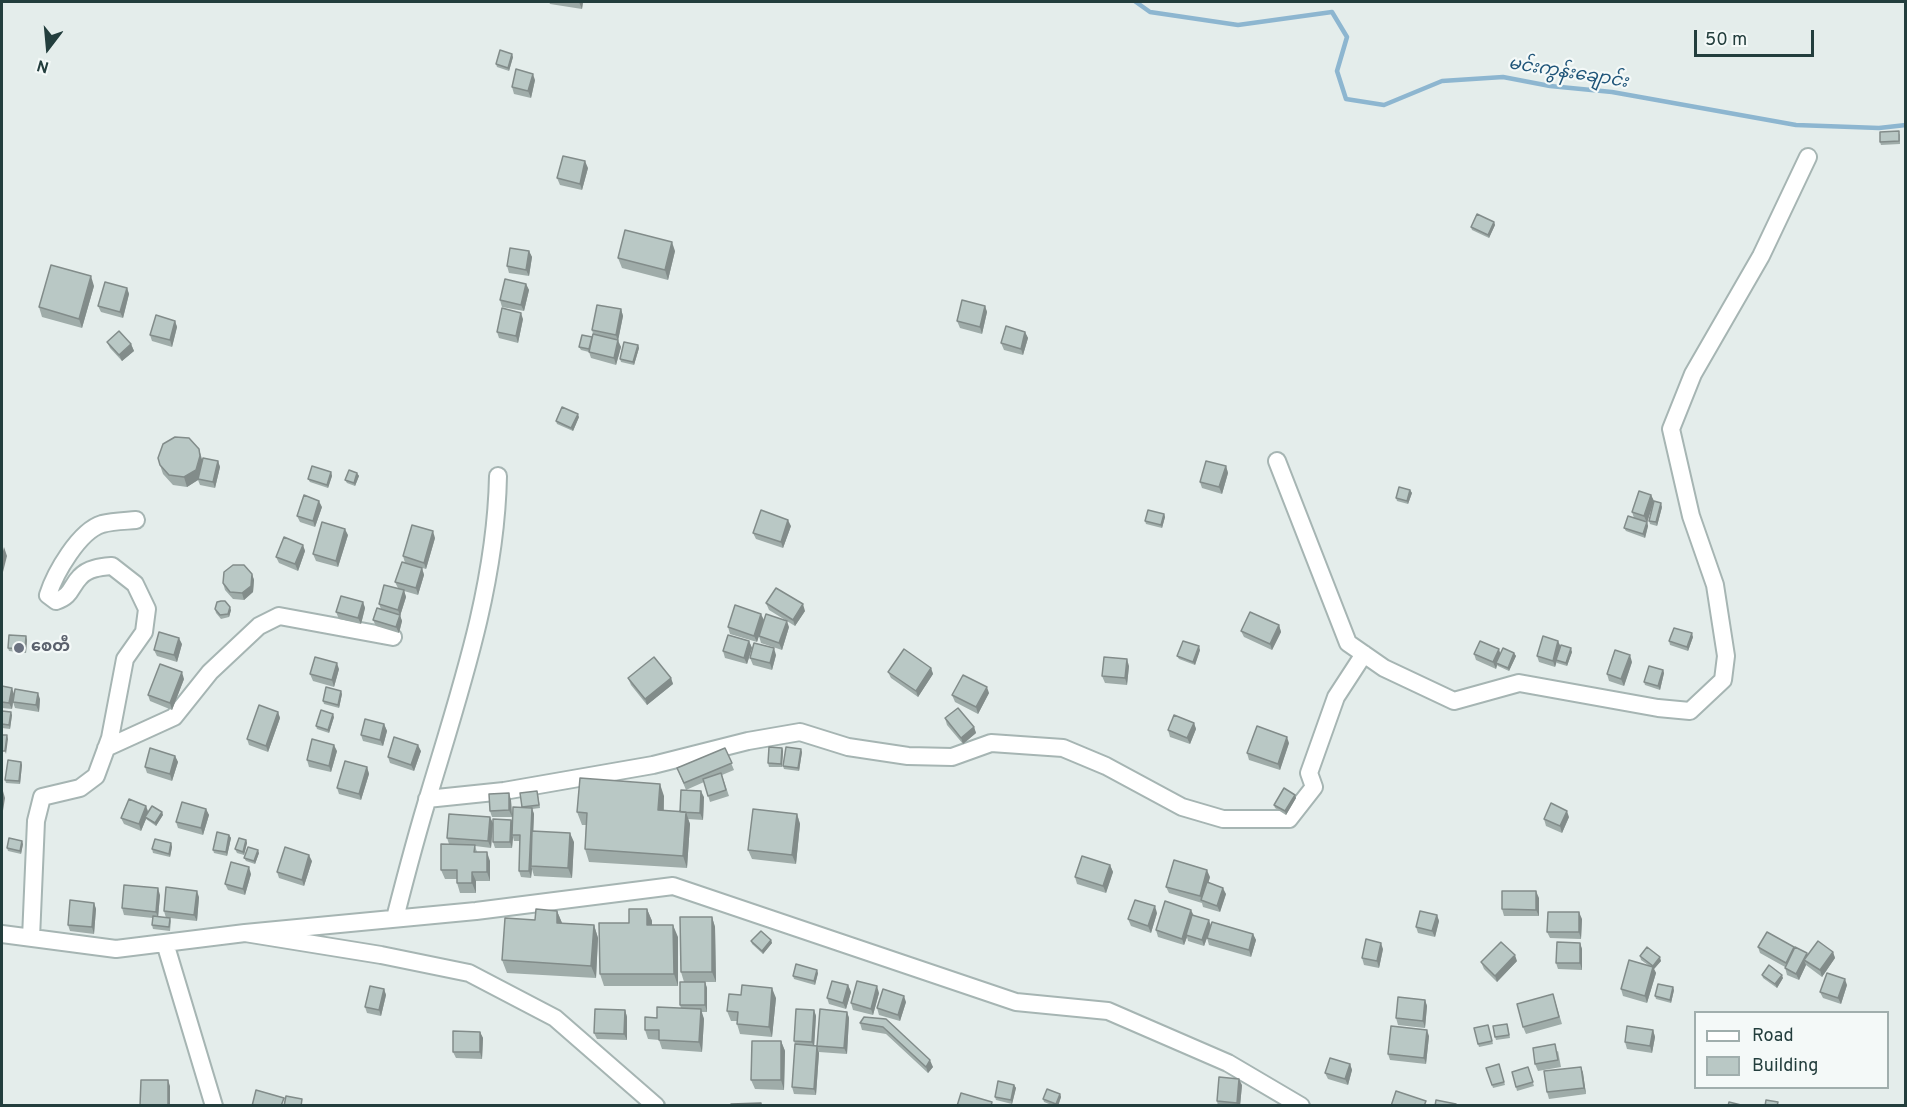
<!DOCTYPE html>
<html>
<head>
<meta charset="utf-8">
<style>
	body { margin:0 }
	#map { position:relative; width:1907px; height:1107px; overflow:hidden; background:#e4edeb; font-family:Overpass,sans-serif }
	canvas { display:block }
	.frame { position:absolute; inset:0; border:3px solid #233e3d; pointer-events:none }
	.legend { position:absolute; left:1694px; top:1011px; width:195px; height:78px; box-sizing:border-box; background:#f4f9f8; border:2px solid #a0aead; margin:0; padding:8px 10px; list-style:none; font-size:18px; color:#233e3d }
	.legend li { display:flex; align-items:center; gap:12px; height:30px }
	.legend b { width:30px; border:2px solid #a0aead }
	.north { position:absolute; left:18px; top:18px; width:60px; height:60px; -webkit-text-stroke:4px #f4f9f8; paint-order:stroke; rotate:196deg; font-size:16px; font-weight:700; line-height:24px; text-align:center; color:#233e3d }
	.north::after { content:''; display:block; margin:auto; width:21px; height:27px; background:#233e3d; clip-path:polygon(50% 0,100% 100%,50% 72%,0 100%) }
	.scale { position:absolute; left:1694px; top:30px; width:120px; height:27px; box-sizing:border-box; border:3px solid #233e3d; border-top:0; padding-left:8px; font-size:18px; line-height:21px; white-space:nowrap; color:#233e3d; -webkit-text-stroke:4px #f4f9f8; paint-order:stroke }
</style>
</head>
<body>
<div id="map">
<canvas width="1907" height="1107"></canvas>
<div class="frame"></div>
<ul class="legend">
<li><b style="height:8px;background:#fff"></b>Road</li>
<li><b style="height:16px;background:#b9c8c5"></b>Building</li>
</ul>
<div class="north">N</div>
<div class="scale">50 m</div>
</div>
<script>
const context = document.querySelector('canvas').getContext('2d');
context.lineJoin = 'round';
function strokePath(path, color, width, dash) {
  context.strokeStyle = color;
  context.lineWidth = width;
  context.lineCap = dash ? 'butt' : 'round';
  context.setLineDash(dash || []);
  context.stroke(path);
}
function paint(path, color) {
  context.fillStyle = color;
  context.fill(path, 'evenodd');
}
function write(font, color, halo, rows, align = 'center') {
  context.font = font + ' Overpass,"Noto Sans Myanmar",sans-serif';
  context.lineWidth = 4.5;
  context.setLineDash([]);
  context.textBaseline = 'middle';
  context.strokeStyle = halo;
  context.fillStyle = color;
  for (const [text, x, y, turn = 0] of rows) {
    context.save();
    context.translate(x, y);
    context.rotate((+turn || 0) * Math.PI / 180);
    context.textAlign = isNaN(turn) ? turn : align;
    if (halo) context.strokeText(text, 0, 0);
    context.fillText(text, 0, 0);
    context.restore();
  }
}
strokePath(new Path2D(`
	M1136,2L1150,12L1238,25L1332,12L1347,37L1337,71L1346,99L1384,105L1442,81L1503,77L1550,86L1612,92L1796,125L1879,128L1906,125`), '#8db6d0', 4.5);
const minor = new Path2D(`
	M1277,461L1348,643L1384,668L1454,701L1519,683L1658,708L1690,711L1723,680L1726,656L1715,585L1691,516L1671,429L1693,374L1761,256L1808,157
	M106,748L174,717L210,672L259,626L279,616L393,637
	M427,799L504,791L653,765L748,741L800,732L848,747L908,756L952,757L991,743L1063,748L1106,766L1182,807L1223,819H1289L1314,787L1309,773L1336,697L1364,654
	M395,918C406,875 417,833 430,791C461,688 496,584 498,476
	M245,933L476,911L673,886L1016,1002L1108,1011L1228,1063L1301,1106
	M2,934L116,949L245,933L381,955L469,973L555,1018L656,1106
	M31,938L36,821L42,797L80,788L96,776L110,738L125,659L144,632L147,609L135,584L112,566C101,567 88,568 80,577C70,587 72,596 56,601L48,595C55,573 79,531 102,524C113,521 125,521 136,520
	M165,943L214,1106`);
strokePath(minor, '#a6b5b3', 20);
strokePath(minor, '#fff', 16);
paint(new Path2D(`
	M549,2H583L582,9L550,4Z
	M513,57L509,71L497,67L496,64Z
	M535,80L531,98L514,94L512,87Z
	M1900,134V144L1881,145L1880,142Z
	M588,168L582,190L560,185L557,178Z
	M1494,222L1495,225L1489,238L1472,230L1471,227Z
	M529,251L532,257L529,276L509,273L507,266Z
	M675,251L668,280L622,268L618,258Z
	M526,284L529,290L524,311L502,307L500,300Z
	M94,286L82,328L42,317L39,307Z
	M127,288L129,294L123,318L101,312L98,306Z
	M985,306L987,312L982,334L960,328L957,321Z
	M621,309L623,316L618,340L621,347L616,365L591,358L589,352L581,350L579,347L592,337L593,334L592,330Z
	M523,319L518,343L499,338L497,332Z
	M175,321L177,327L172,347L152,341L150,335Z
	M1025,332L1028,338L1023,355L1004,350L1001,343Z
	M107,342L131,344L134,351L122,361L110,348Z
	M638,345L639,348L634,365L621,362L620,359Z
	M579,417L573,431L557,424L556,421Z
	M202,460L218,461L220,467L215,488L200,485L198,480L187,487L173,485L163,474L160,465Z
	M1226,466L1228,473L1222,494L1202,488L1200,482Z
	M331,472L332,476L328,488L310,482L308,479Z
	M357,473L359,476L355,486L347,483L345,480Z
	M1410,490L1412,493L1408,504L1397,501L1396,498Z
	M1651,495L1654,501L1647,522L1648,526L1645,538L1626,531L1624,528L1634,518L1632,512Z
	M322,507L315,527L300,522L297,516Z
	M1662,507L1657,526L1650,524L1649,521Z
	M1164,514L1165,517L1162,528L1146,524L1145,521Z
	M791,526L783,548L756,539L753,533Z
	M348,535L338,567L316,561L313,554Z
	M435,538L426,569L405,563L403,556Z
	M303,545L305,551L298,571L279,563L276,557Z
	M422,568L424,575L418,595L404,591L406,597L400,616L402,621L399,633L376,626L373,620L381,609L379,604L398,588L395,582Z
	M252,574L254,580L253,592L244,600L233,599L225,590L223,583Z
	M363,602L365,608L361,624L339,619L336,612Z
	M766,603L805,611L795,626L769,610Z
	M215,609L231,610L229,617L221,619L216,613Z
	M764,620L757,642L730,634L728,627Z
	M1279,625L1281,632L1272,650L1244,637L1241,631Z
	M789,627L782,650L761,643L759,636Z
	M1693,637L1688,651L1670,645L1669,641Z
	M27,640L26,653L9,651L8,648Z
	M749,641L752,648L747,664L725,658L723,651Z
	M182,644L177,662L157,656L154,650Z
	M1560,646L1572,652L1567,666L1557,663V661L1555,667L1539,662L1537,656Z
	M1200,650L1195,665L1179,659L1177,656Z
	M1514,653L1516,656L1509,671L1498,666L1497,665L1496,669L1476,660L1474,654H1500Z
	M776,655L772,670L753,665L750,658Z
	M1632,662L1624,686L1609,681L1607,674Z
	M1129,666L1127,685L1105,683L1102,676Z
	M931,668L933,674L918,697L891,678L888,672Z
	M339,669L334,687L313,681L310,674Z
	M1663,670L1664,673L1660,690L1645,685L1644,682Z
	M628,678H671L673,684L647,705L631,685Z
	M184,679L172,710L150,701L148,695Z
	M2,686L14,694L40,699L39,712L15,708L13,702L14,697L12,709L2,708Z
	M989,693L978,714L955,702L952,695Z
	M342,694L339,708L324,704L323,701Z
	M2,711L12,715L10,729L2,728Z
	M278,712L280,718L268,752L249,745L247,739Z
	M334,717L329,733L317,729L316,726Z
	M945,718L974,727L976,733L963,744L947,725Z
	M1194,723L1196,729L1190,744L1170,737L1168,730Z
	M384,724L387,731L383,746L363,741L361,735Z
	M1289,743L1280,770L1249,760L1247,753Z
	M725,748L734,770L722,775L729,796L710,802L704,782L686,790L677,768Z
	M782,748L783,751L782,767H769L768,763Z
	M337,751L331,772L309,767L307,760Z
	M421,751L414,771L390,763L388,757Z
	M802,752L799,771L784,769L783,766Z
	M175,756L178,762L172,781L147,773L145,767Z
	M21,762L22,765L20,784L6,783L5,780Z
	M367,767L369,774L361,800L339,794L337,788Z
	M538,794L540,808L532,809L534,814L533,831L574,842L572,878L534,876L532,869L531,878L521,877L519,871L520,841H514L513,837L512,848H495L493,842L511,820L512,824L522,807Z
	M1295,795L1296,798L1286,815L1275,808L1274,805Z
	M664,796V810L680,812L704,797L703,820L688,819L690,824L687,868L589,862L585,849L586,825H582L577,812Z
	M511,800L512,817H492L490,811Z
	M146,806L148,811L162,812L163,815L156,826L146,819L141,831L124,824L121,818Z
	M206,809L209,815L203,835L178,828L176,822Z
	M797,814L800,824L796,864L752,859L748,850Z
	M1569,817L1562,833L1546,826L1544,819Z
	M493,823L491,848L475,846L477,852L490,861V881H476V893H460L457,883V879H445L441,870L449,844L447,838Z
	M229,835L231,838L227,856L214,853L213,850Z
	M246,840L247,843L244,855L237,853L235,849Z
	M171,843L172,847L170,857L153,853L152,849Z
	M23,844L21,854L8,851L7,848Z
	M259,853L255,864L246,861L244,858Z
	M312,861L304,886L279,878L277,872Z
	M1110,865L1113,872L1106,893L1077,884L1075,877Z
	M251,874L245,895L228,890L225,884Z
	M1210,877L1208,883L1226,894L1220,912L1203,907L1202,903L1169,893L1166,887Z
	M160,895L158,917L166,918L164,911L199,897L197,921L170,918L171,921L170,931L153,929L152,925L153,918L124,915L122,908Z
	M1539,898V916H1504L1502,909Z
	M94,903L96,909L94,934L70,931L68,925Z
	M647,909L652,921V925L678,937V986H604L600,974L629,923Z
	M557,911L562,923L594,925L598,938L596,978L507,973L502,960L535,920Z
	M1157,913L1151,933L1131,926L1128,919Z
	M1193,915L1211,926L1253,934L1256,940L1251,957L1209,945L1207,938L1209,933L1204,946L1188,941L1187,937L1184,945L1158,937L1156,930Z
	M1437,915L1439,921L1435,937L1418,933L1416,927Z
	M712,917L715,927L716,982H684L681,972Z
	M1582,919L1581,939L1550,938L1547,932Z
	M771,940L772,943L763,954L752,944L751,941Z
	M1580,943L1582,949V970L1558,969L1556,963Z
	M1758,947H1794L1795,948L1808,955L1833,952L1835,958L1822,977L1806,965L1799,980L1787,975L1785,967L1760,953Z
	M1383,949L1379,968L1364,965L1362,958Z
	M1640,956L1661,961L1654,969L1656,973L1647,1003L1623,996L1621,989L1648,965L1641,960Z
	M1517,961L1497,982L1484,969L1481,962Z
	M818,973L815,985L794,979L793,976Z
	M1762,975L1783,978L1777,988L1763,978Z
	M705,982L707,988V1012H701L704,1019L702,1052L662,1049L659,1040L648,1039L645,1030L657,1018L681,1008L680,1005Z
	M848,985L851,992L846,1009L829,1004L827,998Z
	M1847,985L1841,1004L1823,998L1820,992Z
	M384,989L386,995L381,1016L367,1013L365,1007Z
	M1674,990L1671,1003L1656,999L1655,996Z
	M879,993L873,1015L853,1010L851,1003Z
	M1553,994L1562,1024L1526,1034L1523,1027Z
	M776,998L772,1037L740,1034L737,1024V1021H731L727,1011Z
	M1425,1000L1427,1006L1425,1028L1398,1025L1396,1018Z
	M906,1002L900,1021L879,1015L877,1008Z
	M625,1010L627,1017V1040L597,1039L594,1033Z
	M814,1010L816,1016L814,1046H817L819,1053L816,1095L794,1094L792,1087L795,1044L794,1041Z
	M847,1012L849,1018L847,1054L819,1052L817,1046Z
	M886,1019L933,1067L928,1073L886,1034L862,1030L860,1023Z
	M1488,1025L1493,1044L1479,1047L1478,1044Z
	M1508,1027L1510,1038L1496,1040L1495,1037Z
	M1653,1030L1655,1037L1652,1053L1627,1049L1625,1042Z
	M480,1032L483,1038L482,1059L456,1058L453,1052Z
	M1429,1036L1426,1064L1390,1060L1388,1054Z
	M781,1041L785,1051L784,1090L755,1089L751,1080Z
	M1558,1051L1561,1067L1538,1071L1535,1064Z
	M1350,1064L1352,1070L1348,1085L1328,1079L1325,1073Z
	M1499,1064L1505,1085L1493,1088L1486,1068Z
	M1528,1067L1534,1086L1517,1091L1512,1072Z
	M1581,1067L1583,1073L1586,1094L1549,1099L1547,1092Z
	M1014,1085L1016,1088L1012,1104L996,1100L995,1097Z
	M1242,1085L1240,1106H1218L1217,1101Z
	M1060,1094L1061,1097L1058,1106H1054L1044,1102L1043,1099Z`), '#9faca9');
paint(new Path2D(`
	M579,2H583L582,9Z
	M512,54L513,57L509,71L508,68Z
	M533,74L535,80L531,98L528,91Z
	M585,161L588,168L582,190L580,184Z
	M1494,222L1495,225L1489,238L1488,235Z
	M672,242L675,251L668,280L665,270Z
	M529,251L532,257L529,276L526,270Z
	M91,276L94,286L82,328L79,319Z
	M526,284L529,290L524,311L521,305Z
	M127,288L129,294L123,318L120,312Z
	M985,306L987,312L982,334L980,327Z
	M621,309L623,316L618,341L621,347L616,365L614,358L618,342L616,335Z
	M521,313L523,319L518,343L516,336Z
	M175,321L177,327L172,347L170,340Z
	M1025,332L1028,338L1023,355L1021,349Z
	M131,344L134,351L122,361L119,355Z
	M638,345L639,348L634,365L633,362Z
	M578,414L579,417L573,431L571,428Z
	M199,449L204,466L198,479V480L187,487L184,477Z
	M218,461L220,467L215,488L213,482Z
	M1226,466L1228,473L1222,494L1219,487Z
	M331,472L332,476L328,488L327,485Z
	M357,473L359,476L355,486L354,483Z
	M1410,490L1412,493L1408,504L1407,501Z
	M1651,495L1654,501L1647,523L1644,516Z
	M319,501L322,507L315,527L313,521Z
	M1661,503L1662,507L1657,526L1656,522Z
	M1164,514L1165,517L1162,528L1161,525Z
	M788,520L791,526L783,548L781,542Z
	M1647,522L1648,526L1645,538L1643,534Z
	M345,529L348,535L338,567L336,561Z
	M433,531L435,538L426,569L424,563Z
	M303,545L305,551L298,571L295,564Z
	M4,547L7,556L2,576V555Z
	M422,568L424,575L418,595L416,588Z
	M252,574L254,580L253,592L244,600L242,593Z
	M404,590L406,597L400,616L398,610Z
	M363,602L365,608L361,624L358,618Z
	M803,604L805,611L795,626L793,620Z
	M230,607L231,610L229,617L228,614Z
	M761,614L764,620L757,642L754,636Z
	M400,615L402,621L399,633L396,627Z
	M787,621L789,627L782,650L779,643Z
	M1279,625L1281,632L1272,650L1270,644Z
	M1692,633L1693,637L1688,651L1687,647Z
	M26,636L27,640L26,653L25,649Z
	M179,638L182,644L177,662L174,655Z
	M749,641L752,648L747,664L744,658Z
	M1558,641L1561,647L1555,667L1553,661Z
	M1199,646L1200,650L1195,665L1193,662Z
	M774,648L776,655L772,670L770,663Z
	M1571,648L1572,652L1567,666L1566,663Z
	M1499,649L1501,656L1496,663L1497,665L1496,669L1493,662Z
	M1514,653L1516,656L1509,671L1508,668Z
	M1630,655L1632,662L1624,686L1621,679Z
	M1127,659L1129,666L1127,685L1125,678Z
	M337,663L339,669L334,687L332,680Z
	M931,668L933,674L918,697L916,691Z
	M1663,670L1664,673L1660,690L1658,686Z
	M182,672L184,679L172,710L170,703Z
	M671,678L673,684L647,705L645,699Z
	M987,687L989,693L978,714L976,707Z
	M12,688L14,694L12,709L9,703Z
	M341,691L342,694L339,708L338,705Z
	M38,693L40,699L39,712L36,705Z
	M11,712L12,715L10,729L9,725Z
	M278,712L280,718L268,752L266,746Z
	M333,714L334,717L329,733L328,730Z
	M1194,723L1196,729L1190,744L1187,738Z
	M384,724L387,731L383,746L380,740Z
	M974,727L976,733L963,744L961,738Z
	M7,735L8,739L6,754L5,751Z
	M1287,737L1289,743L1280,770L1278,764Z
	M334,745L337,751L331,772L329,766Z
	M418,745L421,751L414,771L411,765Z
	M782,748L783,751L782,767L781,764Z
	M801,749L802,752L799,771L798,768Z
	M175,756L178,762L172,781L170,774Z
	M21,762L22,765L20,784L19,781Z
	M367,767L369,774L361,800L359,794Z
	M660,784L664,796L663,823L658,810Z
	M3,791L5,798L2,817V797Z
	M701,791L704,797L703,820L700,813Z
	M509,793L511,800L512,817L509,810Z
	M1295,795L1296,798L1286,815L1285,811Z
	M146,806L148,812L145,817L146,819L141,831L139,824Z
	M532,808L534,814L532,866H531L532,869L531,878L529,871Z
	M206,809L209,815L203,835L201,828Z
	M1567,811L1569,817L1562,833L1560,826Z
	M162,812L163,815L156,826L155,823Z
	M686,812L690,824L687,868L683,856Z
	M797,814L800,824L796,864L792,855Z
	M490,817L493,823L491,848L488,841Z
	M511,820L513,826L512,835L513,837L512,848L510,842Z
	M570,833L574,842L572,878L568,868Z
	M229,835L231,838L227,856L226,852Z
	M246,840L247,843L244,855L243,852Z
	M22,841L23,844L21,854L20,851Z
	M171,843L172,847L170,857L169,854Z
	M258,850L259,853L255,864L254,861Z
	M487,852L490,861V881L487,872Z
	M309,855L312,861L304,886L302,880Z
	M1110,865L1113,872L1106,893L1103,886Z
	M249,867L251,874L245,895L243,889Z
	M1207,870L1210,877L1203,901L1202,900L1200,896Z
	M472,872L476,881V893L472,883Z
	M158,888L160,895L158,918L156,912Z
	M1223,888L1226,894L1220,912L1217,906Z
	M197,891L199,897L197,921L194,915Z
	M1536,891L1539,898V916L1536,910Z
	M94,903L96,909L94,934L92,927Z
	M1155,906L1157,913L1151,933L1148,926Z
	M647,909L652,921V937L647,925Z
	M1191,910L1194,916L1186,935L1187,937L1184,945L1182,939Z
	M557,911L562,923H557Z
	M1579,912L1582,919L1581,939L1579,932Z
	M1437,915L1439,921L1435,937L1432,931Z
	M712,917L715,927L716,982L712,972Z
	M1209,920L1211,926L1204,946L1202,940Z
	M594,925L598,938L596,978L591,966Z
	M673,925L678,937V986L674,974Z
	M1253,934L1256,940L1251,957L1249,950Z
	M771,940L772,943L763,954L762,951Z
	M1381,943L1383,949L1379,968L1377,961Z
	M1580,943L1582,949V970L1580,963Z
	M1833,952L1835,958L1822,977L1820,970Z
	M1807,953L1809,960H1804L1806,965L1799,980L1796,974Z
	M1515,955L1517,961L1497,982L1495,976Z
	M1660,957L1661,961L1654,969L1656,973L1647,1003L1645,996L1653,966Z
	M817,970L818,973L815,985L814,981Z
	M1782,975L1783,978L1777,988L1775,984Z
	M1845,979L1847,985L1841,1004L1838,998Z
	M705,982L707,988V1012L705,1005Z
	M848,985L851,992L846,1009L843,1003Z
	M877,986L879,993L873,1015L871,1009Z
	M1673,987L1674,990L1671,1003L1670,1000Z
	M772,988L776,998L772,1037L769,1027Z
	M384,989L386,995L381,1016L379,1010Z
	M904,996L906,1002L900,1021L898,1015Z
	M1425,1000L1427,1006L1425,1028L1423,1021Z
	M701,1009L704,1019L702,1052L699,1042Z
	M625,1010L627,1017V1040L624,1034Z
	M814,1010L816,1016L814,1048L812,1042Z
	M847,1012L849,1018L847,1054L844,1048Z
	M1427,1030L1429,1036L1426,1064L1424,1058Z
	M1653,1030L1655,1037L1652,1053L1650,1046Z
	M480,1032L483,1038L482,1059L480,1052Z
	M781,1041L785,1051L784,1090L781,1080Z
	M817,1046L819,1053L816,1095L814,1089Z
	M930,1060L933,1067L928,1073L926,1067Z
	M1350,1064L1352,1070L1348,1085L1345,1079Z
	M1581,1067L1583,1073L1586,1094L1584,1088Z
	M1239,1079L1242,1085L1240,1106H1238L1237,1103Z
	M168,1080L170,1086V1106H168Z
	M1014,1085L1016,1088L1012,1104L1011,1100Z
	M1060,1094L1061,1097L1058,1106H1057L1056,1104Z`), '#828c8a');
const building = new Path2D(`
	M500,50L512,54L508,68L496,64Z
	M516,69L533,74L528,91L512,87Z
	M1899,131V141L1880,142V132Z
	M563,156L585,161L580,184L557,178Z
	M1477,214L1494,222L1488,235L1471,227Z
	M625,230L672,242L665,270L618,258Z
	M510,248L529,251L526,270L507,266Z
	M51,265L91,276L79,319L39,307Z
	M505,279L526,284L521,305L500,300Z
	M105,282L127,288L120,312L98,306Z
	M962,300L985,306L980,327L957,321Z
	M597,305L621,309L616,335L592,330Z
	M502,308L521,313L516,336L497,332Z
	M156,315L175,321L170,340L150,335Z
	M1006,326L1025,332L1021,349L1001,343Z
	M119,331L131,344L119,355L107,342Z
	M593,334L618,340L614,358L589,352Z
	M582,335L592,337L589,349L579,347Z
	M624,342L638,345L633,362L620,359Z
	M562,407L578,414L571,428L556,421Z
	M175,437L189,438L199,449L200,456L196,470L184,477L169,475L160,465L158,458L163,444Z
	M203,458L218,461L213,482L198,479Z
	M1206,461L1226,466L1219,487L1200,482Z
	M312,466L331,472L327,485L308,479Z
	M349,470L357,473L354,483L345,480Z
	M1399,487L1410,490L1407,501L1396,498Z
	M1639,491L1651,495L1644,516L1632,512Z
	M304,495L319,501L313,521L297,516Z
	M1654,501L1661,503L1656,522L1649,521Z
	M761,510L788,520L781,542L753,533Z
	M1148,510L1164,514L1161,525L1145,521Z
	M1628,516L1647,522L1643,534L1624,528Z
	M322,522L345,529L336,561L313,554Z
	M412,525L433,531L424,563L403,556Z
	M284,537L303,545L295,564L276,557Z
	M402,562L422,568L416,588L395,582Z
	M233,565H244L252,574L251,586L242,593L230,592L223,583L224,572Z
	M384,585L404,590L398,610L379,604Z
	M776,588L803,604L793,620L766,603Z
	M341,596L363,602L358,618L336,612Z
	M221,601H225L230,607L228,614L220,615L215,609L217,602Z
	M735,605L761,614L754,636L728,627Z
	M377,608L400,615L396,627L373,620Z
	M1250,612L1279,625L1270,644L1241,631Z
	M766,614L787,621L779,643L759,636Z
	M1674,628L1692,633L1687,647L1669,641Z
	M159,632L179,638L174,655L154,650Z
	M9,635L26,636L25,649L8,648Z
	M728,635L749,641L744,658L723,651Z
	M1543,636L1558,641L1553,661L1537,656Z
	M1183,641L1199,646L1193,662L1177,656Z
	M1480,641L1499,649L1493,662L1474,654Z
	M754,643L774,648L770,663L750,658Z
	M1561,645L1571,648L1566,663L1556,660Z
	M1503,648L1514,653L1508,668L1496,663Z
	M904,649L931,668L916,691L888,672Z
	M1615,650L1630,655L1621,679L1607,674Z
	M315,657L337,663L332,680L310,674Z
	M654,657L671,678L645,699L628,678Z
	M1104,657L1127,659L1125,678L1102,676Z
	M160,664L182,672L170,703L148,695Z
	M1649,666L1663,670L1658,686L1644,682Z
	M963,675L987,687L976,707L952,695Z
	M2,686L12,688L9,703L2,702Z
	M326,687L341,691L338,705L323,701Z
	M15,689L38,693L36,705L13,702Z
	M259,705L278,712L266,746L247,739Z
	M958,708L974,727L961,738L945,718Z
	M321,710L333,714L328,730L316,726Z
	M2,711L11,712L9,725L2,724Z
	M1174,715L1194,723L1187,738L1168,730Z
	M365,719L384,724L380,740L361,735Z
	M1257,726L1287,737L1278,764L1247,753Z
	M2,735H7L5,751H2Z
	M394,737L418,745L411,765L388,757Z
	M312,739L334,745L329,766L307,760Z
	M769,747L782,748L781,764L768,763Z
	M786,747L801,749L798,768L783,766Z
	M150,748L175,756L170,774L145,767Z
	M725,748L732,763L684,783L677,768Z
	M8,760L21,762L19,781L5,780Z
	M345,761L367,767L359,794L337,788Z
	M721,773L726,790L708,796L703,779Z
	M580,778L660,784L658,810L686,812L683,856L585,849L587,813L577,812Z
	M1284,788L1295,795L1285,811L1274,805Z
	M681,790L701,791L700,813L680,812Z
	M537,791L539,805L522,807L520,793Z
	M509,793V810L490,811L489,794Z
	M129,799L146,806L139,824L121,818Z
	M182,802L206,809L201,828L176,822Z
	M1551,803L1567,811L1560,826L1544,819Z
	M152,806L162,812L155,823L145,817Z
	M513,807L532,808L529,871H519L520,835H512Z
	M753,809L797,814L792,855L748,850Z
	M449,814L490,817L488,841L447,838Z
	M493,819L511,820L510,842H493Z
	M532,831L570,833L568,868L531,866Z
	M217,832L229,835L226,852L213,850Z
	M9,838L22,841L20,851L7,848Z
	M239,838L246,840L243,852L235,849Z
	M155,839L171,843L169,854L152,849Z
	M441,844L475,845L474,852H487V872H472V883H457V870H441Z
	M248,847L258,850L254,861L244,858Z
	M285,847L309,855L302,880L277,872Z
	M1082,856L1110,865L1103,886L1075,877Z
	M1174,860L1207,870L1200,896L1166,887Z
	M231,862L249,867L243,889L225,884Z
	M1207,882L1223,888L1217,906L1201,900Z
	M124,885L158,888L156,912L122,908Z
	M166,887L197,891L194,915L164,911Z
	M1502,891H1536V910L1502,909Z
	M70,900L94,903L92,927L68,925Z
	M1135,900L1155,906L1148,926L1128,919Z
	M1165,901L1191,910L1182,939L1156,930Z
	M536,909L557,911V923L594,925L591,966L502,960L505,918L535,920Z
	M629,909H647V925H673L674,974H600L599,923H629Z
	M1420,911L1437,915L1432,931L1416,927Z
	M1548,912H1579V932H1547Z
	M1192,915L1209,920L1202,940L1186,935Z
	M153,916L170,918L169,927L152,925Z
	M680,917H712V972H681Z
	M1212,922L1253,934L1249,950L1207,938Z
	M761,931L771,940L762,951L751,941Z
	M1767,932L1794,947L1786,963L1758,947Z
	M1366,939L1381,943L1377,961L1362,958Z
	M1818,941L1833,952L1820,970L1804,960Z
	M1501,942L1515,955L1495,976L1481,962Z
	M1557,942L1580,943V963H1556Z
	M1647,947L1660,957L1653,966L1640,956Z
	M1795,947L1807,953L1796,974L1785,968Z
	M1629,960L1653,967L1645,996L1621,989Z
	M796,964L817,970L814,981L793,976Z
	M1769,965L1782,975L1775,984L1762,975Z
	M1827,973L1845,979L1838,998L1820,992Z
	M832,981L848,985L843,1003L827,998Z
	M857,981L877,986L871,1009L851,1003Z
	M680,982H705V1005H680Z
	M1658,984L1673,987L1670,1000L1655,996Z
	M742,985L772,988L769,1027L737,1024L738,1012L727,1011L729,994L741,995Z
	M370,986L384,989L379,1010L365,1007Z
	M883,989L904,996L898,1015L877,1008Z
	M1553,994L1559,1017L1523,1027L1517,1004Z
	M1398,997L1425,1000L1423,1021L1396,1018Z
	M657,1007L701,1009L699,1042L659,1040V1030H645V1017L657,1018Z
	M595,1009L625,1010L624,1034L594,1033Z
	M796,1009L814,1010L812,1042L794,1041Z
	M820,1009L847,1012L844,1048L817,1046Z
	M864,1017L886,1019L930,1060L926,1067L883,1027L860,1023Z
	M1507,1024L1509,1035L1495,1037L1493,1026Z
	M1488,1025L1492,1041L1478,1044L1474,1028Z
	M1391,1026L1427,1030L1424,1058L1388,1054Z
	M1627,1026L1653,1030L1650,1046L1625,1042Z
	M453,1031L480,1032V1052H453Z
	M752,1041H781V1080H751Z
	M795,1044L817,1046L814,1089L792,1087Z
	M1555,1044L1558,1060L1535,1064L1533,1048Z
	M1330,1058L1350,1064L1345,1079L1325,1073Z
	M1499,1064L1504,1082L1492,1085L1486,1068Z
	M1528,1067L1533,1082L1516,1087L1512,1072Z
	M1581,1067L1584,1088L1547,1092L1544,1071Z
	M1219,1077L1239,1079L1237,1103L1217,1101Z
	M141,1080H168V1106H140Z
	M998,1081L1014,1085L1011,1100L995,1097Z
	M1047,1089L1060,1094L1056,1104L1043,1099Z
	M256,1090L284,1098L281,1106H252Z
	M1396,1091L1426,1101L1424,1106H1391Z
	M961,1093L992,1102L991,1106H957Z
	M286,1096L302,1099L301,1106H284Z
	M1436,1100L1456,1104L1455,1106H1435Z
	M1766,1100L1778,1102L1777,1106H1765Z
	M1729,1102L1745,1106H1728Z
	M761,1103V1106H731V1104Z`);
paint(building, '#b9c8c5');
strokePath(building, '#828c8a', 1.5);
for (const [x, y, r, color] of [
	[19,648,6,"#6b7280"]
]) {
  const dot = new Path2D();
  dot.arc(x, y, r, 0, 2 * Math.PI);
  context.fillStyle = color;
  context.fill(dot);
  strokePath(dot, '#f4f9f8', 2);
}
write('bold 16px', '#5b616d', '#f4f9f8', [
	["စေတီ",31,648]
], 'left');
write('italic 18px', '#1f5579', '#f4f9f8', [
	["မင်းကွန်းချောင်း",1568,74,9]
]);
</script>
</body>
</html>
